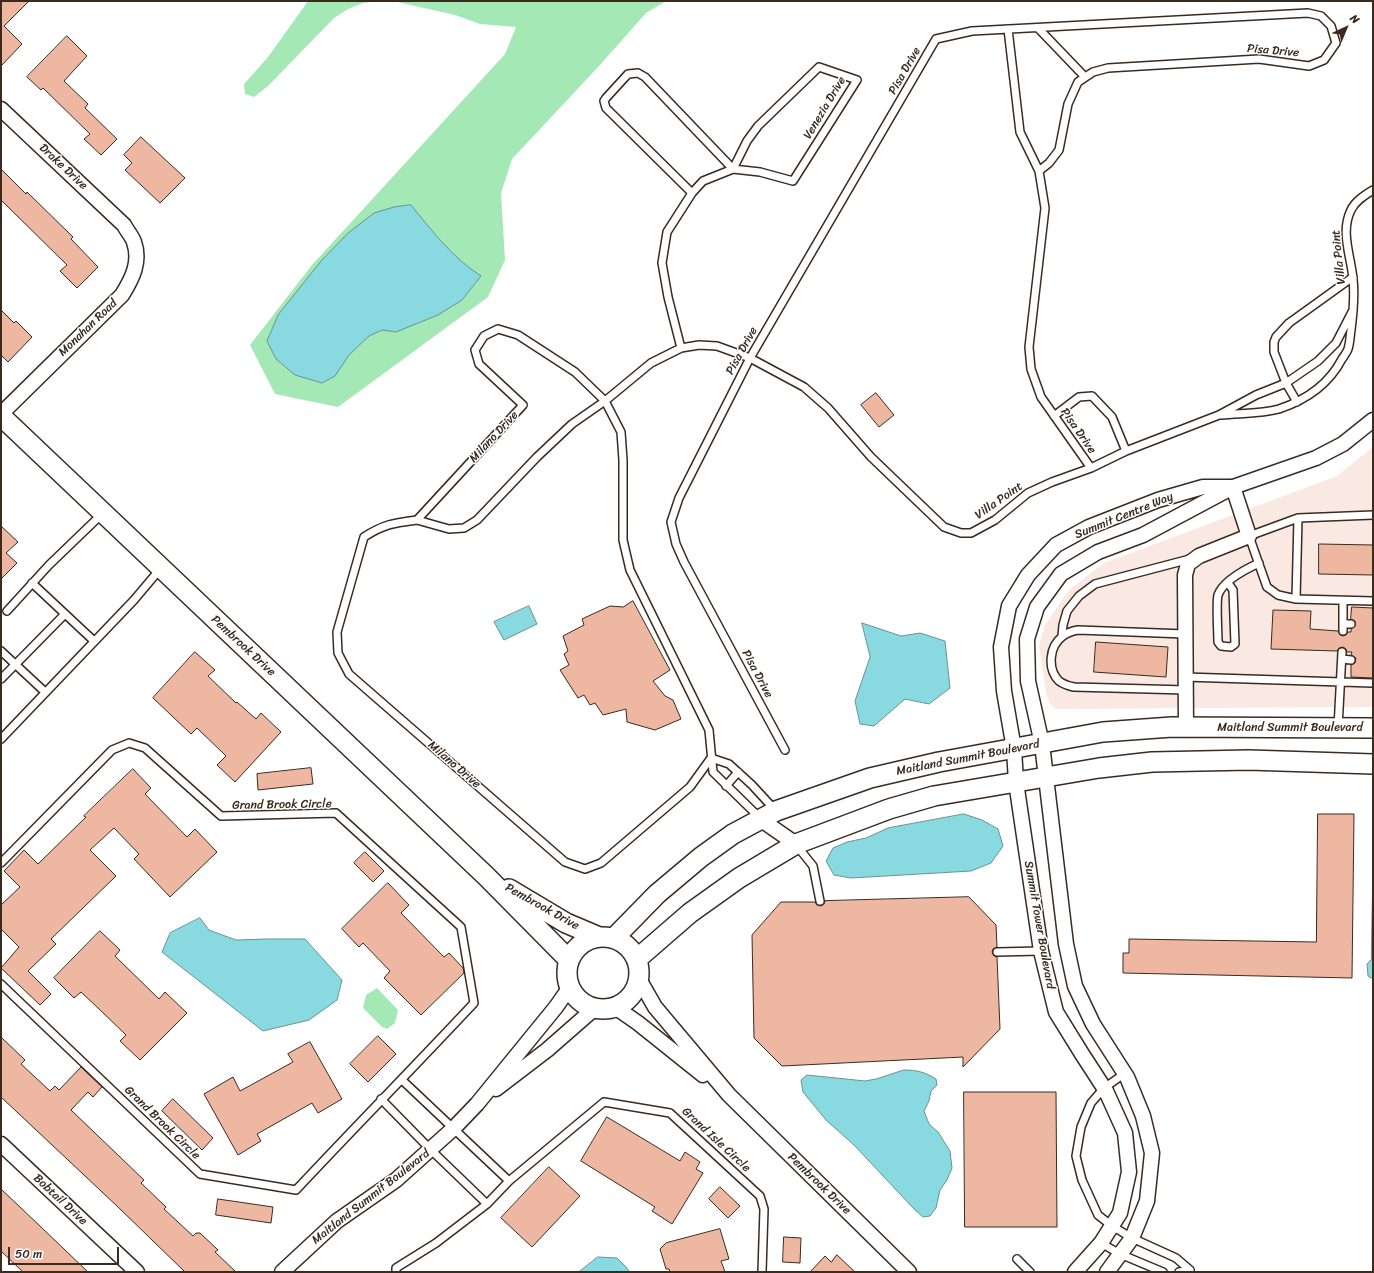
<!DOCTYPE html>
<html>
<head>
<meta charset="utf-8">
<style>
	body { margin:0 }
	#map { position:relative; width:1374px; height:1273px; overflow:hidden; background:#fff; font-family:Sriracha,sans-serif }
	canvas { display:block }
	.frame { position:absolute; inset:0; border:2px solid #3b2a1e; pointer-events:none }
	.north { position:absolute; left:1326px; top:8px; width:40px; height:40px; -webkit-text-stroke:3px #fff; paint-order:stroke; rotate:44deg; font-size:11px; font-weight:700; line-height:16px; text-align:center; color:#3b2a1e }
	.north::after { content:''; display:block; margin:auto; width:14px; height:18px; background:#3b2a1e; clip-path:polygon(50% 0,100% 100%,50% 72%,0 100%) }
	.scale { position:absolute; left:8px; top:1247px; width:111px; height:18px; box-sizing:border-box; border:2px solid #3b2a1e; border-top:0; padding-left:5px; font-size:12px; line-height:14px; white-space:nowrap; color:#3b2a1e; -webkit-text-stroke:3px #fff; paint-order:stroke }
</style>
</head>
<body>
<div id="map">
<canvas width="1374" height="1273"></canvas>
<div class="frame"></div>
<div class="north">N</div>
<div class="scale">50 m</div>
</div>
<script>
const context = document.querySelector('canvas').getContext('2d');
context.lineJoin = 'round';
function paint(path, color) {
  context.fillStyle = color;
  context.fill(path, 'evenodd');
}
function strokePath(path, color, width, dash) {
  context.strokeStyle = color;
  context.lineWidth = width;
  context.lineCap = dash ? 'butt' : 'round';
  context.setLineDash(dash || []);
  context.stroke(path);
}
function write(font, color, halo, rows, align = 'center') {
  context.font = font + ' Sriracha,sans-serif';
  context.lineWidth = 3;
  context.setLineDash([]);
  context.textBaseline = 'middle';
  context.strokeStyle = halo;
  context.fillStyle = color;
  for (const [text, x, y, turn = 0] of rows) {
    context.save();
    context.translate(x, y);
    context.rotate((+turn || 0) * Math.PI / 180);
    context.textAlign = isNaN(turn) ? turn : align;
    if (halo) context.strokeText(text, 0, 0);
    context.fillText(text, 0, 0);
    context.restore();
  }
}
paint(new Path2D(`
	M1373,447V707L1055,709L1050,704L1046,693L1039,646L1045,625L1069,590L1104,563L1337,476Z`), '#fae9e3');
paint(new Path2D(`
	M308,1H379L363,3L348,9L334,18L268,86L254,97L245,94L244,84L268,57Z
	M393,1H666L646,13L599,66L512,159L501,193L505,260L488,297L338,407L275,394L250,345L312,265L505,54L516,27L480,24L455,15Z
	M377,988L398,1010L395,1023L387,1029L382,1027L363,1008L366,995Z`), '#a4e9b5');
const water = new Path2D(`
	M411,205C432,231 453,258 481,276L462,300L438,315L396,332L382,330L369,336L349,355L335,376L322,383L295,375L276,359L267,341L278,315L321,261L348,233L374,213L394,207Z
	M529,606L537,624L504,640L494,622Z
	M862,623L901,636L920,633L945,641L950,688L929,704L905,699L874,726L860,724L855,701L870,657Z
	M964,814L982,820L998,829L1003,846L991,863L971,871L851,878L834,875L826,861L833,848L847,842L866,838L888,828Z
	M1373,862V979L1368,976L1367,964L1371,960Z
	M200,918L209,930L236,940L266,939H305L342,980L337,1000L309,1020L263,1031L162,952L170,933Z
	M904,1070C917,1070 925,1072 936,1079L937,1085L931,1091L929,1101L924,1111L929,1124L938,1132L950,1151L952,1168L947,1180L940,1190L936,1208L930,1216L923,1217L914,1209L854,1145L826,1120L803,1092L801,1080L807,1075L865,1081L876,1079Z
	M598,1257L617,1258L627,1268L629,1272H579Z`);
paint(water, '#88d9e0');
strokePath(water, '#699392', 1);
const building = new Path2D(`
	M1,1H29L4,26L22,44L1,66Z
	M67,36L87,56L64,81L88,104L85,108L117,139L101,155L84,139L90,134L43,88L41,90L27,77Z
	M141,137L185,178L160,203L125,170L132,163L124,155Z
	M1,169L26,194L27,192L73,237L71,239L98,267L77,288L60,271L67,265L1,200Z
	M1,310L14,323L16,321L32,337L8,362L1,355Z
	M876,393L894,415L879,427L861,405Z
	M1,526L18,542L6,553L17,563L1,579Z
	M1319,544L1373,545V575L1319,574Z
	M633,601L670,670L653,681L665,696L673,700L681,719L655,730L627,722L626,709L603,715L595,703L590,705L584,695L578,698L560,670L569,665L564,654L568,651L563,636L584,625L582,619L610,606L623,607Z
	M1352,607L1373,608V678L1351,677V665L1355,663L1356,658L1351,655L1352,652H1347L1346,649L1343,647L1339,648L1337,651L1271,649L1273,610L1311,611L1310,629L1338,631L1340,635L1343,636L1346,635L1348,632H1351V629L1355,626V621L1351,619Z
	M1096,642L1168,647L1166,677L1094,672Z
	M195,652L215,670L208,676L236,703L237,702L256,719L261,713L281,732L235,782L217,765L226,756L197,728L191,734L153,698Z
	M311,768L313,784L258,790L257,774Z
	M133,769L151,788L145,794L187,837L195,829L217,852L170,897L134,859L139,854L114,828L90,850L116,876L51,939L56,944L28,971L51,994L40,1005L1,968L19,947L1,929V905L20,887L4,871L24,850L38,864L86,817L84,816Z
	M1318,814H1354L1352,978L1123,973V953H1129V939L1316,942Z
	M365,852L384,871L373,882L354,863Z
	M388,883L409,905L401,913L444,957L449,953L463,968L464,973L421,1015L384,978L390,971L363,943L359,947L342,929Z
	M969,897L996,925L997,947L993,949L992,952L994,956L997,957L1000,1029L963,1067V1057L782,1066L754,1038L752,935L781,902H815L817,905L821,906L824,904L825,901Z
	M100,931L120,950L115,956L159,999L165,992L187,1013L140,1060L120,1041L126,1035L98,1008L81,992L74,998L54,978Z
	M378,1036L396,1054L368,1082L350,1064Z
	M1,1037L25,1060L21,1064L50,1091L55,1086L59,1090L81,1067L102,1087L93,1097L88,1092L71,1110L144,1180L141,1183L166,1207L164,1209L193,1236L196,1233H200L218,1250L215,1252L236,1272H185L118,1207L1,1097Z
	M310,1042L342,1099L318,1113L312,1103L257,1134L261,1141L238,1155L204,1094L233,1077L240,1091L293,1062L288,1054Z
	M964,1092H1056L1057,1227H965Z
	M173,1099L213,1138L202,1150L162,1111Z
	M607,1117L680,1161L685,1152L700,1162L696,1169L703,1173L672,1224L652,1211L655,1207L581,1161Z
	M549,1167L580,1196L532,1247L501,1218Z
	M720,1187L740,1206L728,1218L709,1199Z
	M1,1189L41,1227L88,1272H23L1,1251Z
	M218,1199L273,1207L271,1223L216,1215Z
	M720,1229L729,1259L721,1261L725,1272H670L669,1269H666L660,1249L666,1243Z
	M784,1237L801,1238L800,1263L783,1262Z
	M837,1255L855,1272H810L825,1256L831,1262Z`);
paint(building, '#edb7a2');
strokePath(building, '#3b2a1e', 1);
const lane = new Path2D(`
	M1038,28L1085,77
	M1008,29L1020,132L1039,171L1045,208L1029,347L1031,369L1041,397L1091,468
	M681,348L668,297L662,263L667,232L692,193L703,181L733,169L760,172L793,181L857,80L819,67L758,126L747,141L733,169L645,77L638,73L628,74L606,98L604,101L606,108L692,193
	M1297,402L1286,383L1274,352V342L1276,337L1289,323L1353,277
	M1221,415C1240,413 1261,414 1279,409C1306,400 1329,384 1342,359C1344,356 1347,352 1348,349C1350,343 1350,336 1351,330C1353,314 1355,296 1353,279C1351,256 1340,232 1351,210C1355,201 1365,195 1373,190
	M1054,416L1079,397L1092,396L1112,417L1126,451
	M1373,515L1298,518L1249,536L1267,587L1278,595L1296,599L1373,601
	M417,520L449,529L464,528L477,520L537,457L572,424L605,401L651,363L681,348L699,345L717,346L750,358L804,387L828,408L871,457L944,527L961,533H971L995,520L1028,493L1052,482L1091,468L1126,451L1219,415L1256,395L1286,383L1318,361L1336,343L1353,310
	M32,583L94,641
	M1228,583L1233,590L1235,644L1231,647L1221,646L1218,642C1218,632 1216,603 1218,595C1223,581 1246,569 1259,563
	M1296,599L1298,518
	M7,611L49,565L103,513
	M1343,624H1351
	M1343,631V601
	M1185,634L1078,630C1072,631 1067,633 1063,636C1049,646 1047,669 1059,681C1063,684 1069,686 1074,687L1186,690
	M1062,636L1063,625L1067,611L1079,596L1095,584L1190,559
	M1,651L45,692
	M1342,659L1351,660
	M1185,677L1373,683
	M1,679L65,614
	M1338,728L1342,652
	M1,739L134,600L161,568
	M785,750L684,562L676,544L671,522L679,498L750,358L936,39L972,31L1308,13L1321,16L1331,26L1336,43L1324,60L1309,66L1259,59L1108,68L1093,72L1078,82L1068,104L1059,150L1049,163L1039,171
	M711,758L690,787L601,863L585,869L565,862L349,674L338,653L337,632L364,537C384,524 394,523 417,520L523,405L479,364L475,350L484,336L498,329L518,335L575,372L605,401L621,432L623,460V540L630,570L709,730L713,772L760,818
	M711,758L729,764L752,785L775,810
	M726,786L738,772
	M797,846L813,866L820,901
	M1,863L112,750L129,743L145,748L221,816L336,813L461,927L474,1003C415,1066 355,1127 296,1190L200,1174L1,984
	M997,952L1041,951
	M1124,1074L1104,1088L1091,1103L1081,1127L1076,1156L1082,1180L1098,1215L1112,1226L1132,1238L1176,1258L1190,1270
	M402,1080L509,1181
	M381,1099L431,1150L487,1204
	M1101,1243L1120,1254L1163,1272
	M1017,1259L1030,1272
	M396,1272V1268L436,1243L487,1204L509,1181L604,1102L670,1113L760,1196L764,1209L762,1272
	M1179,1272L1190,1270`);
const street = new Path2D(`
	M1,109L124,225C127,231 132,236 134,242C141,262 132,279 122,295L1,414
	M1186,727L1185,575L1188,564L1199,556L1249,536L1233,487
	M760,819L796,844
	M639,979L655,1007L729,1095L909,1272
	M615,1007L638,1023L703,1075
	M496,1089L547,1050L595,1008
	M1,1144L137,1272
	M282,1272L337,1221L396,1180L454,1128L477,1104L556,1007L570,987
	M1075,1272L1101,1243L1120,1213L1129,1172L1125,1133L1106,1091L1082,1054L1056,1012L1041,951L1016,782L1014,749L1004,691L1001,647L1009,606L1028,575L1056,545L1089,527L1158,500L1203,487H1231
	M1107,1272L1132,1238L1147,1201L1152,1153L1143,1116L1127,1077L1093,1024L1075,986L1066,944L1042,744L1028,681L1027,639L1037,607L1061,574L1098,552L1143,535L1233,487L1316,458L1343,444L1373,420`);
const secondary = new Path2D(`
	M1,416L486,876L569,960
	M509,889L566,923L599,937
	M567 973a36 36 0 1 1 72 0a36 36 0 1 1-72 0Z
	M614,938L657,894L701,857L733,834L776,811L870,778L939,762L1103,732L1172,727L1373,728
	M637,959L690,913L739,878L796,844L889,809L934,796L1099,768L1152,762L1249,760L1373,764`);
strokePath(lane, '#3b2a1e', 10);
strokePath(street, '#3b2a1e', 17);
strokePath(secondary, '#3b2a1e', 22);
strokePath(lane, '#fff', 7);
strokePath(street, '#fff', 14);
strokePath(secondary, '#fff', 19);
write('12px', '#3b2a1e', '#fff', [
	["Pisa Drive",1273,51,5],
	["Pisa Drive",905,71,-60],
	["Venezia Drive",825,108,-59],
	["Drake Drive",63,167,43],
	["Villa Point",1339,257,-96],
	["Monahan Road",88,328,-44],
	["Pisa Drive",742,351,-61],
	["Pisa Drive",1078,431,55],
	["Milano Drive",494,437,-47],
	["Villa Point",999,501,-35],
	["Summit Centre Way",1124,516,-22],
	["Pembrook Drive",243,646,43],
	["Pisa Drive",757,674,62],
	["Maitland Summit Boulevard",1290,728],
	["Maitland Summit Boulevard",968,758,-11],
	["Milano Drive",454,765,41],
	["Grand Brook Circle",282,805,-1],
	["Pembrook Drive",542,907,29],
	["Summit Tower Boulevard",1039,925,80],
	["Grand Brook Circle",162,1123,44],
	["Grand Isle Circle",716,1140,43],
	["Pembrook Drive",819,1184,44],
	["Maitland Summit Boulevard",371,1197,-38],
	["Bobtail Drive",60,1200,43]
]);
</script>
</body>
</html>
